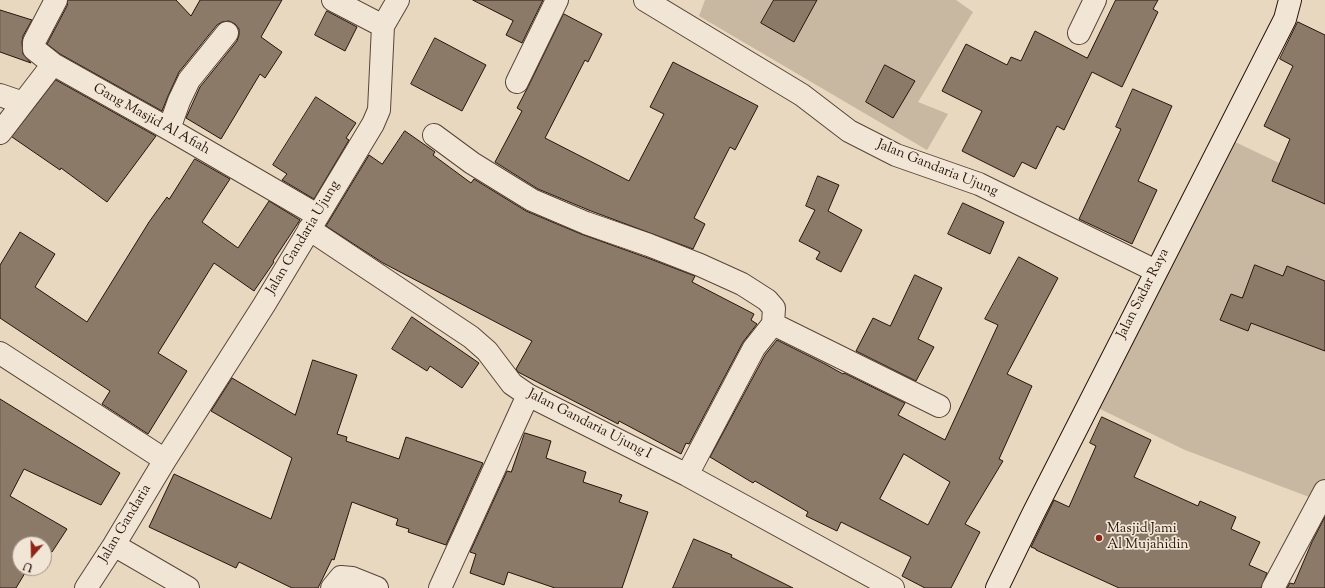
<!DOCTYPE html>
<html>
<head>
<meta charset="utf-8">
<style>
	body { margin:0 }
	#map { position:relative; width:1325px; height:588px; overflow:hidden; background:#e9d8c0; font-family:"Sorts Mill Goudy",serif }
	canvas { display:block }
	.north { position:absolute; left:12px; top:536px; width:40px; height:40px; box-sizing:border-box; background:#f1e6d6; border:1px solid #a19285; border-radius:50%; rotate:200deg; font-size:11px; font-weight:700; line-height:16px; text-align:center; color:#28140b }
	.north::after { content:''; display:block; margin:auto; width:14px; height:18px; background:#8f2418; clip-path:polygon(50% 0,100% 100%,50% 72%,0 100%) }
</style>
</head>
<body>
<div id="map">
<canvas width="1325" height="588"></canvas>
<div class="north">U</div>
</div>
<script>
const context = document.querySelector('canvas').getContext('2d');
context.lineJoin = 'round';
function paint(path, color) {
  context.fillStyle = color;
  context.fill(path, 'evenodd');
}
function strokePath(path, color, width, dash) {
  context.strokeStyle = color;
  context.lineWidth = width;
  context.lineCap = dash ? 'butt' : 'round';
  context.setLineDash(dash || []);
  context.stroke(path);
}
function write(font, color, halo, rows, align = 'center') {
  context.font = font + ' "Sorts Mill Goudy",serif';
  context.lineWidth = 3.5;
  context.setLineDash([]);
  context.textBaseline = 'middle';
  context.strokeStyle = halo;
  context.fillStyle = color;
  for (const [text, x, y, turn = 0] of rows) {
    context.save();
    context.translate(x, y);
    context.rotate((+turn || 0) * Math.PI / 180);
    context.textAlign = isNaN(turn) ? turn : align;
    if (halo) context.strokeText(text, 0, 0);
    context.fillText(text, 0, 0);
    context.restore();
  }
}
paint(new Path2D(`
	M705,0H956L973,12L918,102L948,114L927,150L699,16Z
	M1229,139L1325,185V503L1185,450L1098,408Z`), '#c8b7a1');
const building = new Path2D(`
	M68,0H176L191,16L200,0H282L261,37L282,52L265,78L260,74L221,139L186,118L200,87L237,41L239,35V29L235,24L229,21L222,22L217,25L179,72L168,96L162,111L60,54L47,44L67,6Z
	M473,0H543L522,43L506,35L513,21Z
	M774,0H817L794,42L761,23Z
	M1116,0H1158L1153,9L1158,12L1122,87L1092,72L1064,130L1057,126L1036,169L1022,162L1014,177L962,151L982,111L942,91L966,44L1007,65L1011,57L1021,61L1035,31L1087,58Z
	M0,10L32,20L23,36L22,42L23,54L31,63L0,52Z
	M327,11L357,27L345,51L315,35Z
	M564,14L602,34L588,62L585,60L545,138L629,181L664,114L650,107L673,62L758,106L735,150L730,147L694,218L705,224L693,249L591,211L538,189L495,162L522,111L517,108L528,87Z
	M1298,22L1325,35V204L1272,181L1290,139L1264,126L1293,66L1280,59Z
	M435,38L486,65L462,111L411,84Z
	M885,65L915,81L893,118L866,102Z
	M56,80L156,136L107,202L61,168L60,170L12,137Z
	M1133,89L1172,106L1138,181L1157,190L1132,244L1079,219L1121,129L1116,127Z
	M316,97L356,123L346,138L349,140L314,199L282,180L287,174L273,165Z
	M405,131L435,152L433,155L471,183L474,179L526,211L581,234L645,257L695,276L692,282L754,314L751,320L757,324L743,342L689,444L686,443L681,454L619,421L618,424L518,372L516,369L532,341L383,263L326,226L369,155L382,164Z
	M195,159L230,179L202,222L238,248L269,201L300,220L273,261L274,262L254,291L214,263L158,353L187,371L148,434L102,404L110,391L0,318V265L20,232L55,254L35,287L87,322L149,222L167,197L169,199Z
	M818,176L839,185L828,211L862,230L841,272L816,259L820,252L799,241L815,210L806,206Z
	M963,203L1004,222L990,254L948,234Z
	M1019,257L1058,278L1007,374L1032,386L999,459L1003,461L965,524L980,532L951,588H925L902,576L911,557L841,522L837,531L806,516L808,512L755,481L753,483L710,457L765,355L777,340L825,364L843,374L844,373L905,403L898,415L945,440L998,325L985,319ZM904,454L950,482L928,525L880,499Z
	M1255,265L1283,276L1287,266L1325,281V351L1251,323L1248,331L1220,320L1231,294L1242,298Z
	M915,275L942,288L918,339L934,347L916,381L856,351L873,318L890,326Z
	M412,317L479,363L462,388L430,366L427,371L392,349Z
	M313,360L357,375L337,434L347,437L346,441L399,459L406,437L483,463L446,545L408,532L409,529L396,525L398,519L352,502L334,560L332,559L318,588H292L239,562L236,568L149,527L174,474L271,519L292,458L211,411L232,378L295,415Z
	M0,399L120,473L101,505L24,469L10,496L67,529L52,552L44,547V544H20V568H28L16,588H0Z
	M1102,417L1151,440L1134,477L1198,506L1200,501L1236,517L1231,529L1260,542L1249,565L1267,573L1261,588H1119L1036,550V549L1031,547L1054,500L1069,507L1096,446L1090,443Z
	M525,433L551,441L546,458L586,472L583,482L622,495L619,502L648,512L622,588H555L508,572L504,585L470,573L476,554L470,552L507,471L511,472Z
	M1325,517V588H1287L1290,583L1294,584L1312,542Z
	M694,539L732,555L731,557L793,588H673Z`);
paint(building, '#8c7a69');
strokePath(building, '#28140b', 1);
const street = new Path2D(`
	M56,0L34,42V49L53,64L169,129L317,215
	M333,0L383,26
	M645,0L802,95L849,131L896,155L979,184L1156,271
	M1079,33L1095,0
	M517,82L557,0
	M0,95L23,103L53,64
	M169,129L179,101L189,80L227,33
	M0,133L23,103
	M434,135L472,163L532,200L586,223L649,245L700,265L742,284L767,300L774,308L773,324L754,348L687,475
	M309,229L471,337L487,351L512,384L528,395L687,475L893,588
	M773,324L939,406
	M0,353L165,460
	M114,545L188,588
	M86,588L114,545L165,460L264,305L373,124L379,110L383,26L398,0
	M332,588L341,577L352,578L377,588
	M440,588L528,395
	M1273,588L1325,491`);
const secondary = new Path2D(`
	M997,588L1033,514L1285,19L1290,0`);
strokePath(street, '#584538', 24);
strokePath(secondary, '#28140b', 24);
strokePath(street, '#f1e6d6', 22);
strokePath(secondary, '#f1e6d6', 22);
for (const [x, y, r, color] of [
	[1099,538,4,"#8f2418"]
]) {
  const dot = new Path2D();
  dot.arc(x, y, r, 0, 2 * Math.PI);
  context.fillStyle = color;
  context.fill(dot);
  strokePath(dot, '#f1e6d6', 1.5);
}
write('14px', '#28140b', '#f1e6d6', [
	["Gang Masjid Al Afiah",151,120,29],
	["Jalan Gandaria Ujung",937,169,22],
	["Jalan Gandaria Ujung",304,238,-59],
	["Jalan Sadar Raya",1144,294,-63],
	["Jalan Gandaria Ujung I",589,425,27],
	["Jalan Gandaria",126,524,-59]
]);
write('14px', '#28140b', '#f1e6d6', [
	["Masjid Jami",1107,530],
	["Al Mujahidin",1107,546]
], 'left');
</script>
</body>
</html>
